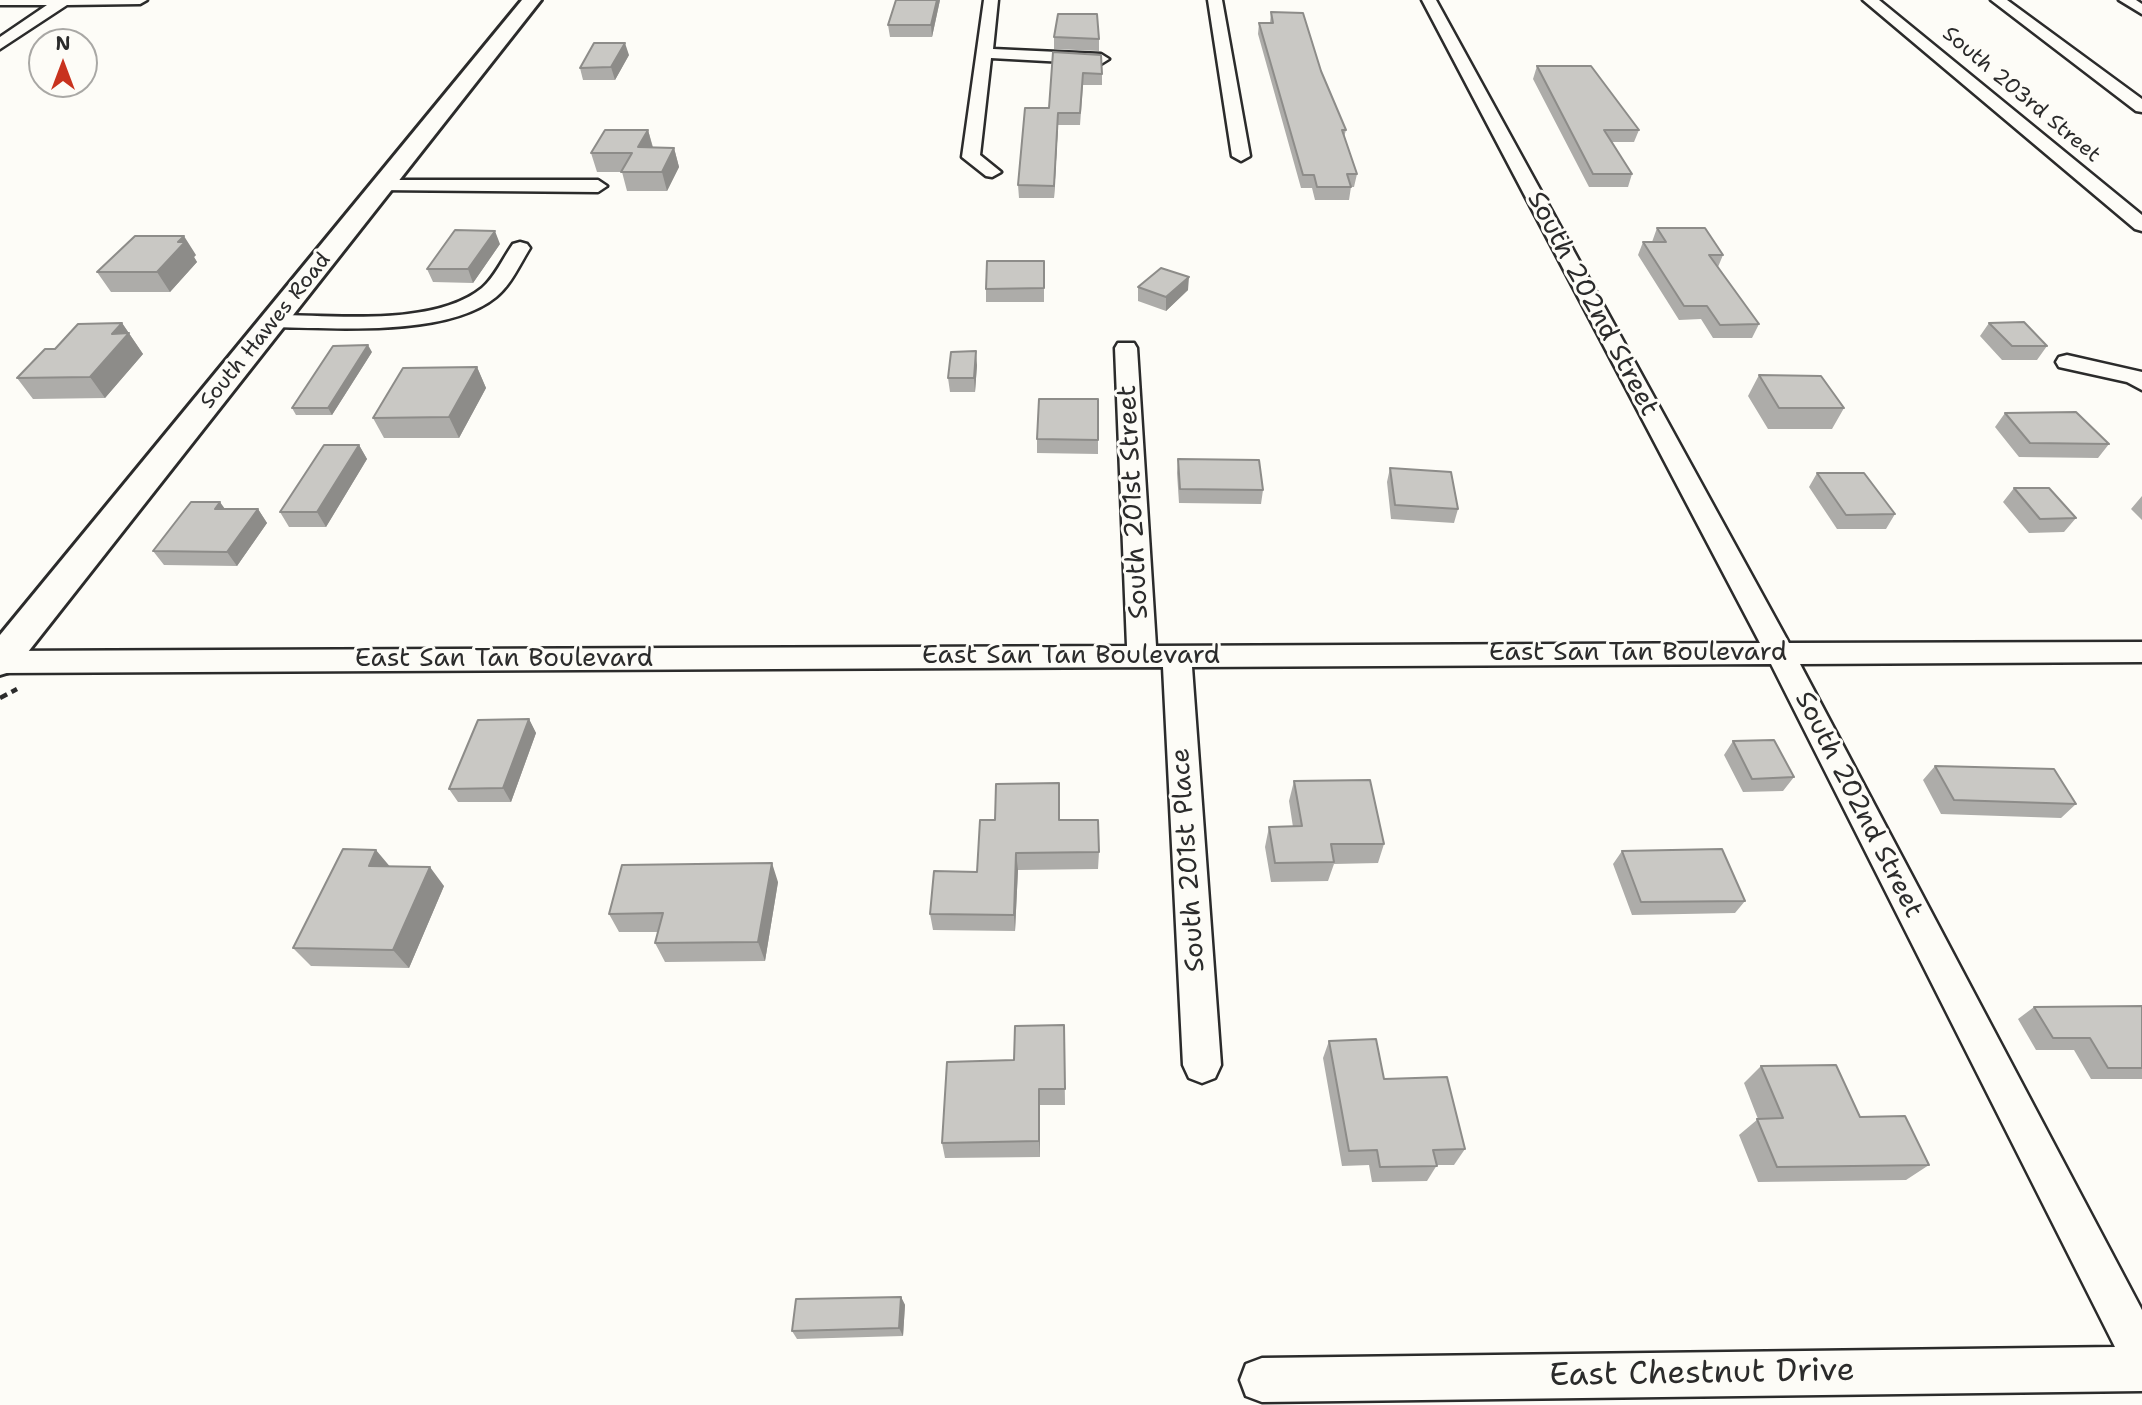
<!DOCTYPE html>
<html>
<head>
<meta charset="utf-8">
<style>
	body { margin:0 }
	#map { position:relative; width:2142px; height:1405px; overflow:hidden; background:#fdfcf7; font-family:"Shantell Sans",sans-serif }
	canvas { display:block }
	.north { position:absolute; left:28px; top:28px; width:70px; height:70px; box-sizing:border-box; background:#fdfcf7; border:2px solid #a9a8a5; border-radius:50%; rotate:0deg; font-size:19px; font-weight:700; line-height:28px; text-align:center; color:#2b2b2b }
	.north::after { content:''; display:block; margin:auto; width:24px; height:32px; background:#c8321e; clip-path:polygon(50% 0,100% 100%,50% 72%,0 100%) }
</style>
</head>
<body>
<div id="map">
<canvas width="2142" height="1405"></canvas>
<div class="north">N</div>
</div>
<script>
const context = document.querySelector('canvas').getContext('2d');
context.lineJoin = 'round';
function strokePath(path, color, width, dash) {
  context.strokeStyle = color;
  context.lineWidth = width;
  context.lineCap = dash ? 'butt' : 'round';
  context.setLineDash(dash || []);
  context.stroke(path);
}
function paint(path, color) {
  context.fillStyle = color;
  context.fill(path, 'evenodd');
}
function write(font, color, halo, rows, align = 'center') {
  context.font = font + ' "Shantell Sans",sans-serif';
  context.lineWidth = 6;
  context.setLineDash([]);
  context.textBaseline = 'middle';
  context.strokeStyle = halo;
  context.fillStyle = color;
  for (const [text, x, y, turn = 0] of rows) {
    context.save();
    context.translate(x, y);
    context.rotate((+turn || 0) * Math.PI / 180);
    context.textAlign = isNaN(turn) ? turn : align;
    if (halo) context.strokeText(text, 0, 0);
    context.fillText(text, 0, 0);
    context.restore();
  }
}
const minor = new Path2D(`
	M0,0H147L140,4L67,5L0,49V37L47,5H0Z
	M984,0H998L993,49L1101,54L1109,59L1101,64L991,58L980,155L1001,172L992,177L986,176L962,157Z
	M1208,0H1222L1250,156L1241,161L1232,156Z
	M1422,0H1436L1789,643L2142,642V662L1800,664L2142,1310V1391L1262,1402L1246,1396L1240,1380L1246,1364L1262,1358L2115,1347L1771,664L1192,667L1221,1065L1215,1078L1202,1083L1189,1078L1183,1065L1163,667L0,673V651L1127,646L1115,348L1118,343H1134L1137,348L1156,646L1760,643Z
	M1863,0H1879L2142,215V231L2135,229Z
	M1991,0H2007L2142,99V112L2136,111Z
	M2119,0H2136L2142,4V14Z
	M384,180H598L607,186L598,192L377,190L375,186L377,182Z
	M520,242L527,244L530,248C520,264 511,285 496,297C447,337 335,328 274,327L266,326L263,321L266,316L274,315C333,315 434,327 482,288C495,277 503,258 513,244Z
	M2067,355L2142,372V390L2127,382L2059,367L2056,362L2059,357Z`);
const major = new Path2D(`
	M522,0H541L13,671L0,675V635Z`);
strokePath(minor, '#2b2b2b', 5);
strokePath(major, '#2b2b2b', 6);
strokePath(new Path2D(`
	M0,698L17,689`), '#2b2b2b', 4.5, [8, 5]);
paint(minor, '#fdfcf7');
paint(major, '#fdfcf7');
paint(new Path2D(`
	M940,0L932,37H890L888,25Z
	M1271,12L1321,71L1346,130L1344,137L1357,174L1354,187H1351L1349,200H1315L1312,188H1301L1258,34L1259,23H1270Z
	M1054,37L1099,39V51L1054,49Z
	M1053,52L1102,74V85H1083L1080,125H1058L1054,198H1019L1018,185L1049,108Z
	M629,55L615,80H583L580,68Z
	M1537,66L1639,130L1634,142H1612L1632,174L1628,187H1589L1533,79Z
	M648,130L653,147L674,148L679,167L667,191H627L622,172H597L591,153Z
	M1657,228L1723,255L1718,267L1759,324L1752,338H1713L1701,319L1679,320L1638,255L1643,242H1652Z
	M500,244L473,283L433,282L427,269Z
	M196,255L194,257L197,262L170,292H111L97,272Z
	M1044,261V302H986V289Z
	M1138,287L1188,290L1166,311L1138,301Z
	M122,323L143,354L105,398L33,399L17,378L55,349Z
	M1989,323L2047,346L2037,360H2002L1980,336Z
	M372,352L332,415H296L292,408Z
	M977,365L975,392H950L948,378Z
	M477,367L486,388L459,438H384L373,418Z
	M1759,375L1844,408L1832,429H1768L1748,396Z
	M1098,399V454L1037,453V439Z
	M2005,413L2109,444L2098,458L2019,457L1995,427Z
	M359,445L367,459L326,527H289L280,512Z
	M1178,459L1263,490L1261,504L1179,503L1177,473Z
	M1390,468L1458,509L1454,523L1391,519L1387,482Z
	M1817,473L1895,514L1886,529H1837L1809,487Z
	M2014,488L2076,518L2064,532L2029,533L2003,502Z
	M2142,496V520L2131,509Z
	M224,509H258L267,523L237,566L164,565L153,551Z
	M529,719L536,733L511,802H458L449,789Z
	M1733,741L1794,777L1783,791L1743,792L1724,755Z
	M1935,766L2076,804L2061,818L1941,814L1923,780Z
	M1294,781L1384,844L1378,863L1334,864L1328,881L1271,882L1265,847L1269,827H1293L1289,801Z
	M1059,820L1099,852L1098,869L1018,870L1015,931L933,930L930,914L977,872Z
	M1622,851L1745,901L1735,913L1632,915L1613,864Z
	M389,866L444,886L409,968L311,966L293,948Z
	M778,882L765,961L665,962L655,943L658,932H619L609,914Z
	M2142,1006V1079H2091L2074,1050H2036L2018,1019L2034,1007Z
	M1064,1025L1065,1105H1040V1157L945,1158L942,1143L1014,1060Z
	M1329,1041L1465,1149L1454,1165H1437L1427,1181L1372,1182L1369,1165L1342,1166L1323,1058Z
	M1761,1066L1860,1117L1929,1165L1906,1180L1758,1182L1739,1135L1758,1119L1744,1083Z
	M901,1297L905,1305L903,1336L797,1339L792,1331Z`), '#adaca9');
paint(new Path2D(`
	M937,0H940L932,37L931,25Z
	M625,43L629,55L615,80L611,67Z
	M1058,113V125L1054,198V186Z
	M648,130L653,149L638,147Z
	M674,148L679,167L667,191L662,172Z
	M495,231L500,244L473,283L468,269Z
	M184,236L196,255L194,257L197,262L170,292L157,272L178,242Z
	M1189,277L1188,290L1166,311V297Z
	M122,323L143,354L105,398L90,377L112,334Z
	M368,345L372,352L332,415L328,408Z
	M976,351L977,365L975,392L974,378Z
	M477,367L486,388L459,438L449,417Z
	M359,445L367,459L326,527L317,512Z
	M220,502L230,516L215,509Z
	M258,509L267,523L237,566L227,552Z
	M529,719L536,733L511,802L503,788Z
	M376,850L392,869L369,866Z
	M1016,853L1018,870L1015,931L1014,915Z
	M772,863L778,882L765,961L758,942Z
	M430,867L444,886L409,968L393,950Z
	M1039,1089L1040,1105V1157L1039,1141Z
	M901,1297L905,1305L903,1336L899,1328Z`), '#8d8c89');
const building = new Path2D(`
	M896,0H937L931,25H888Z
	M1271,12L1303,13L1321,71L1346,130H1342L1357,174H1347L1351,187H1317L1314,175H1303L1259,23H1273Z
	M1058,14H1097L1099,39L1054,37Z
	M594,43H625L611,67L580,68Z
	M1053,52L1101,55L1102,74L1083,73L1080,113H1058L1054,186L1018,185L1025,108H1049Z
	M1537,66H1591L1639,130H1604L1632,174H1593Z
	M605,130H648L638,147L674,148L662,172H621L632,153H591Z
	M1657,228H1705L1723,255H1709L1759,324L1720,325L1707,306H1684L1643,242H1666Z
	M455,230L495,231L468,269H427Z
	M135,236H184L178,242H185L157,272H97Z
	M987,261H1044V288L986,289Z
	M1161,268L1189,277L1166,297L1138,287Z
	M2024,322L2047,346H2012L1989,323Z
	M122,323L112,334L129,333L90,377L17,378L45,349H55L78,324Z
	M368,345L328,408H292L333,346Z
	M976,351L974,378H948L951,352Z
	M477,367L449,417L373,418L403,368Z
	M1759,375L1821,376L1844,408H1779Z
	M1039,399H1098V440L1037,439Z
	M2076,412L2109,444L2030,443L2005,413Z
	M324,445H359L317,512H280Z
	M1178,459L1259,460L1263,490L1180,489Z
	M1390,468L1451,472L1458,509L1395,505Z
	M1817,473H1864L1895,514L1846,515Z
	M2014,488H2049L2076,518L2040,519Z
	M191,502H220L215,509H258L227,552L153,551Z
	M529,719L503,788L449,789L478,720Z
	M1774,740L1794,777L1752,779L1733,741Z
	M1935,766L2054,769L2076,804L1954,800Z
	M1370,780L1384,844H1331L1334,862L1275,863L1269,827L1302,826L1294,781Z
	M1059,783V820H1098L1099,852L1016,853L1014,915L930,914L934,871L977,872L980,820H995L996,784Z
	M343,849L376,850L369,866L430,867L393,950L293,948Z
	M1722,849L1745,901L1641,902L1622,851Z
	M772,863L758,942L655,943L663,913L609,914L622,865Z
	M2142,1006V1068H2108L2090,1038H2053L2034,1007Z
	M1064,1025L1065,1089H1039V1141L942,1143L947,1062L1014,1060L1015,1026Z
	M1376,1039L1384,1079L1447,1077L1465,1149L1433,1150L1437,1166L1380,1167L1377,1150L1349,1151L1329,1041Z
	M1836,1065L1860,1117L1905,1116L1929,1165L1777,1167L1757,1119L1783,1118L1761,1066Z
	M901,1297L899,1328L792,1331L796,1299Z`);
paint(building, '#c9c8c4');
strokePath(building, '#8d8c89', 2);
write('21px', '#2b2b2b', '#fdfcf7', [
	["South 203rd Street",2021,95,40],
	["South Hawes Road",266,331,-51]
]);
write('26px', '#2b2b2b', '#fdfcf7', [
	["South 202nd Street",1592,304,62],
	["South 201st Street",1134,502,-93],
	["East San Tan Boulevard",1638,653],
	["East San Tan Boulevard",1071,656],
	["East San Tan Boulevard",504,659],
	["South 202nd Street",1858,805,63],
	["South 201st Place",1189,860,-94]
]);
write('32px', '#2b2b2b', '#fdfcf7', [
	["East Chestnut Drive",1702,1374,-1]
]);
</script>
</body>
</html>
